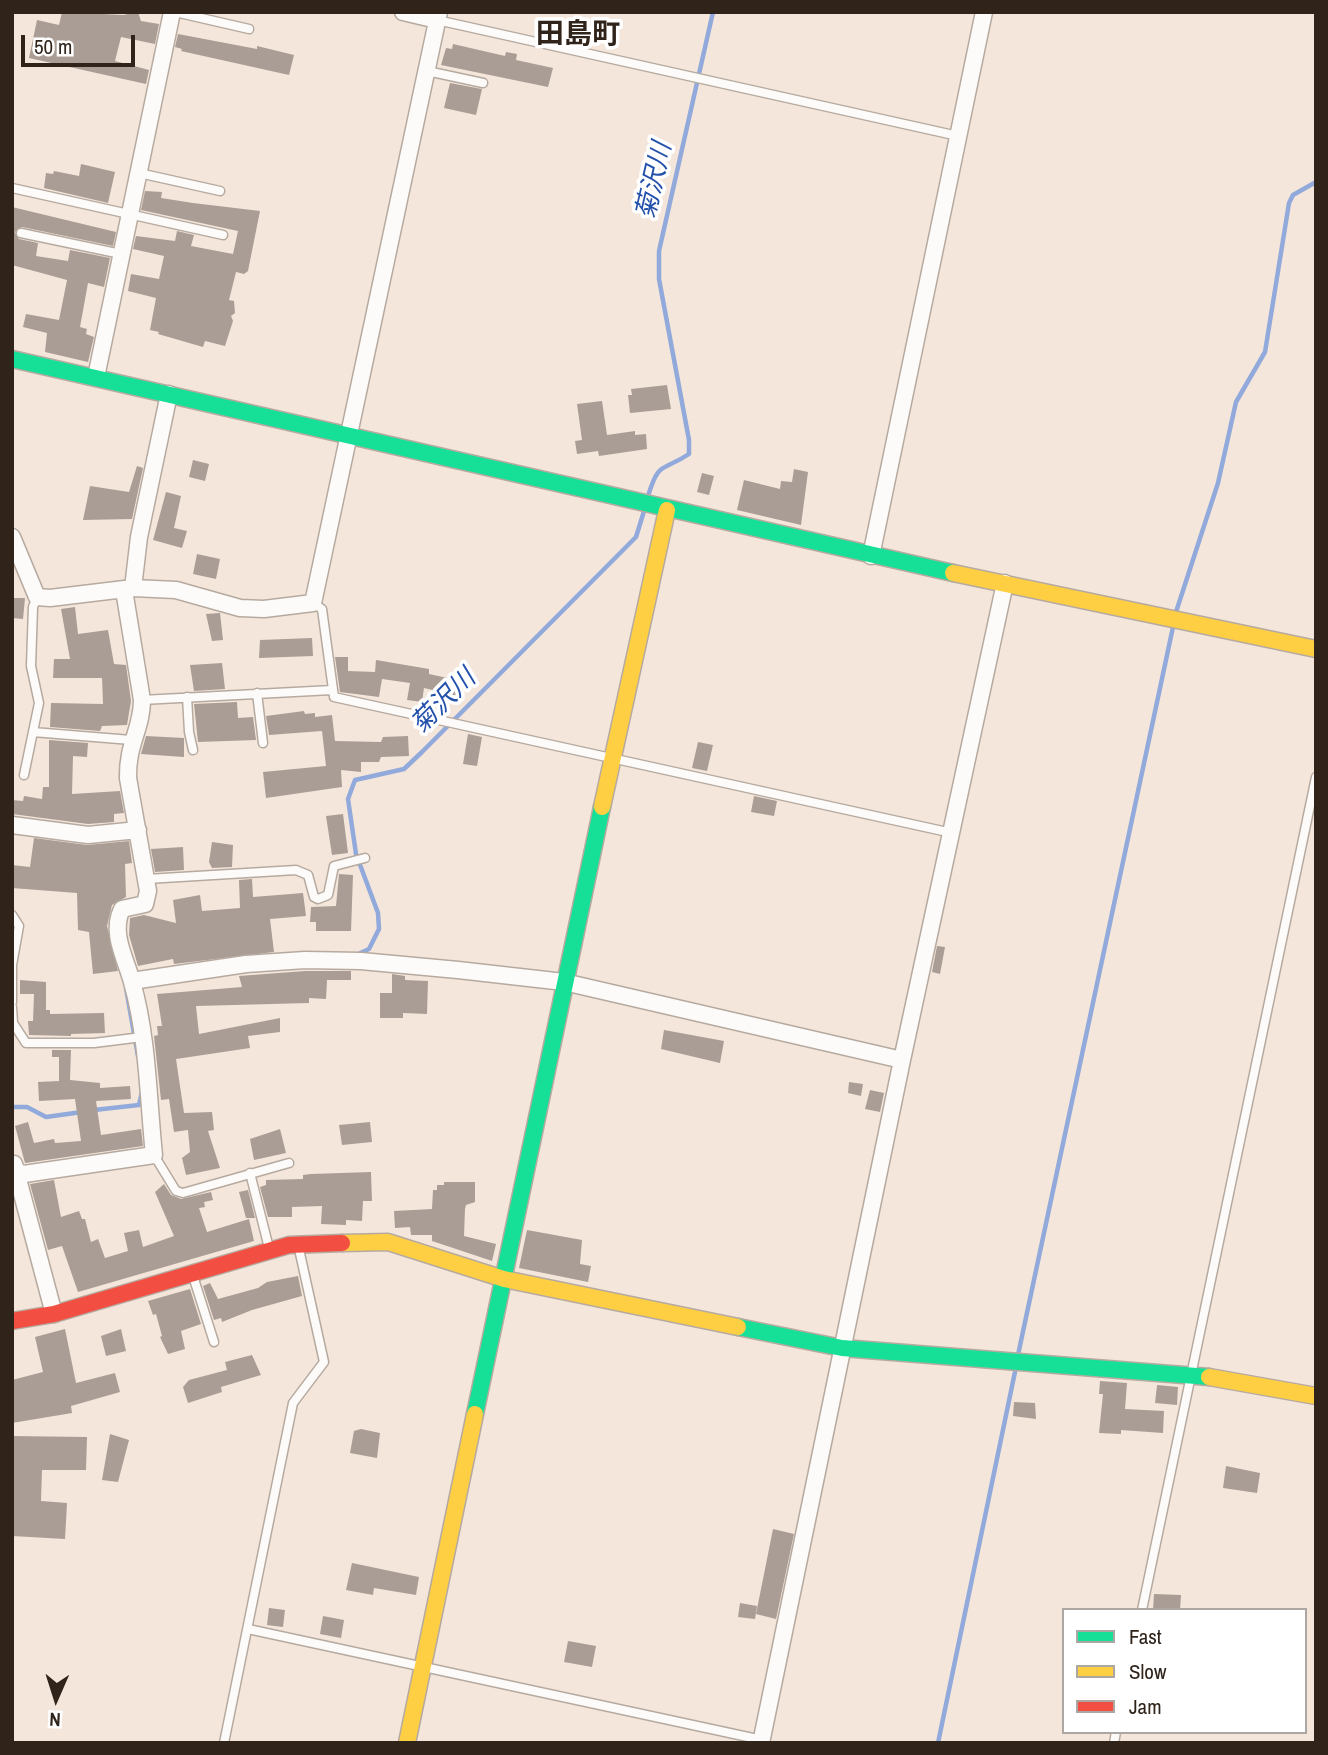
<!DOCTYPE html>
<html>
<head>
<meta charset="utf-8">
<style>
	body { margin:0 }
	#map { position:relative; width:1328px; height:1755px; overflow:hidden; background:#f4e6da; font-family:"Archivo Narrow",sans-serif }
	canvas { display:block }
	.frame { position:absolute; inset:0; border:14px solid #2f231a; pointer-events:none }
	.legend { position:absolute; left:1062px; top:1608px; width:245px; height:126px; box-sizing:border-box; background:#fff; border:2px solid #aca7a3; margin:0; padding:9px 12px; list-style:none; font-size:21px; color:#2f231a }
	.legend li { display:flex; align-items:center; gap:14px; height:35px }
	.legend b { width:35px; border:2px solid #aca7a3 }
	.north { position:absolute; left:21px; top:1664px; width:70px; height:70px; -webkit-text-stroke:5px #fff; paint-order:stroke; rotate:183deg; font-size:19px; font-weight:700; line-height:28px; text-align:center; color:#2f231a }
	.north::after { content:''; display:block; margin:auto; width:24px; height:32px; background:#2f231a; clip-path:polygon(50% 0,100% 100%,50% 72%,0 100%) }
	.scale { position:absolute; left:21px; top:35px; width:114px; height:32px; box-sizing:border-box; border:4px solid #2f231a; border-top:0; padding-left:9px; font-size:21px; line-height:24px; white-space:nowrap; color:#2f231a; -webkit-text-stroke:5px #fff; paint-order:stroke }
</style>
</head>
<body>
<div id="map">
<canvas width="1328" height="1755"></canvas>
<div class="frame"></div>
<ul class="legend">
<li><b style="height:9px;background:#16e098"></b>Fast</li>
<li><b style="height:9px;background:#ffcf43"></b>Slow</li>
<li><b style="height:9px;background:#f24e42"></b>Jam</li>
</ul>
<div class="north">N</div>
<div class="scale">50 m</div>
</div>
<script>
const context = document.querySelector('canvas').getContext('2d');
context.lineJoin = 'round';
function strokePath(path, color, width, dash) {
  context.strokeStyle = color;
  context.lineWidth = width;
  context.lineCap = dash ? 'butt' : 'round';
  context.setLineDash(dash || []);
  context.stroke(path);
}
function paint(path, color) {
  context.fillStyle = color;
  context.fill(path, 'evenodd');
}
function write(font, color, halo, rows, align = 'center') {
  context.font = font + ' "Archivo Narrow","Noto Sans JP",sans-serif';
  context.lineWidth = 7;
  context.setLineDash([]);
  context.textBaseline = 'middle';
  context.strokeStyle = halo;
  context.fillStyle = color;
  for (const [text, x, y, turn = 0] of rows) {
    context.save();
    context.translate(x, y);
    context.rotate((+turn || 0) * Math.PI / 180);
    context.textAlign = isNaN(turn) ? turn : align;
    if (halo) context.strokeText(text, 0, 0);
    context.fillText(text, 0, 0);
    context.restore();
  }
}
strokePath(new Path2D(`
	M648,496C659,460 662,472 689,454V440L659,279V251L713,12
	M1176,612L1218,483L1236,402L1265,352L1289,203L1293,195L1316,182
	M356,955L369,949L379,929L378,913L356,854L348,799L355,780L404,769L422,752L636,537L645,508
	M126,988L138,1056
	M12,1107H27L46,1117L82,1112
	M94,1110L139,1105L142,1092
	M1018,1355L1173,627
	M938,1743L1016,1367`), '#91a9db', 4.5);
paint(new Path2D(`
	M62,12L123,15L138,12L141,21L159,24L155,44L121,37L115,61L149,70L146,84L29,58L37,20L59,25Z
	M178,34L257,49V46L294,55L289,75L181,51L182,49L175,47Z
	M453,44L505,56L506,52L517,54L516,60L553,68L548,87L441,65L446,48L452,49Z
	M450,83L482,89L476,115L444,108Z
	M81,164L115,172L108,203L44,188L46,173L53,174L54,171L79,176Z
	M145,191L162,192L161,198L193,203L260,211L248,271L244,274L236,272L229,300L234,301L235,313L231,316L233,321L225,346L205,341L203,347L158,334L159,332L150,330L156,298L128,291L131,274L159,279L164,256L133,249L136,236L175,241L177,231L194,235L191,246L233,254L238,231L141,210Z
	M12,207L116,232L113,246L22,227L15,232L19,239L38,243L36,256L68,261L70,250L110,258L104,287L88,283L80,327L87,329L86,334L94,337L88,362L45,352L47,333L23,327L26,314L59,320L67,280L12,265Z
	M667,385L671,409L630,413L628,395H632L631,389Z
	M602,401L607,435L635,431V435L646,434L647,449L599,456L598,451L577,454L575,441L582,440L577,404Z
	M193,460L209,464L205,481L189,477Z
	M137,466L143,468L132,519L83,520L90,486L129,492Z
	M794,469L808,472L801,525L737,510L744,480L780,489L781,481L792,482Z
	M702,473L714,476L709,495L697,492Z
	M166,492L181,496L174,528L187,531L182,548L153,540Z
	M197,554L220,559L216,579L193,574Z
	M12,598H25L23,619L12,618Z
	M75,607L78,634L108,630L114,664L126,665L131,701L127,725L102,726L100,731L50,727L51,703L103,704L102,678H53L54,659H70L61,609Z
	M220,613L223,640L212,641L206,614Z
	M312,638L313,656L259,658L260,640Z
	M335,657H348V671L375,672L376,660L429,669V674L466,682L462,697L424,688L422,702L407,700L410,683L382,679L379,697L340,692Z
	M222,663L225,689L194,691L190,665Z
	M237,702L238,718L253,717L256,740L198,742L194,704Z
	M304,711L305,714L315,713V717L332,715L335,741L381,742L383,737L408,736L409,756L381,757L379,762H361V772L341,770L342,787L266,798L263,772L326,766L322,731L269,735L266,716Z
	M468,734L482,737L477,766L463,764Z
	M146,736L184,738V757L141,754Z
	M49,740L88,743L87,757L73,756L72,794L120,791L124,813L114,814V822L88,824L12,814V800L23,801L24,796L42,799L43,787H49Z
	M698,742L713,745L707,771L692,768Z
	M754,796L777,801L774,816L751,812Z
	M343,814L348,853L332,855L326,816Z
	M34,838L87,845L129,841L132,863L125,864L126,897L112,905L107,926L118,971L93,974L89,932L78,930L77,893L12,888V865L30,867Z
	M212,842L233,845L232,867L212,868L209,862Z
	M183,847L184,870L155,872L151,849Z
	M339,874L353,875L351,931H316V922H310L311,907L336,906Z
	M252,879L253,897L303,893L306,916L270,919L274,952L174,964L173,959L138,966L129,935L130,918L144,915L176,923L173,900L200,895L202,911L240,908L239,880Z
	M937,946L945,947L940,974L932,972Z
	M305,971H351V980H327L326,999L309,998V1003L196,1006L199,1034L280,1018V1032L248,1036L250,1048L176,1059L184,1113L212,1112L214,1130L208,1131L220,1168L186,1175L182,1158L190,1152L188,1130L174,1132L169,1099L161,1100L154,1036L158,1035L157,1026H162L157,994L242,987L239,976Z
	M392,974L405,976V980L428,981L427,1014L403,1013V1018H380V993H392Z
	M20,980L46,982V1010H50V1014L104,1013L105,1033L71,1034V1036L29,1035L28,1021H33L34,994H20Z
	M664,1030L724,1041L720,1063L661,1049Z
	M52,1050H71L70,1080L100,1083V1088L130,1086L131,1099L96,1101L101,1135L141,1129L143,1146L25,1163L15,1126L28,1122L34,1143L54,1139L55,1143L81,1141L75,1099L39,1101L38,1082L59,1081V1057H52Z
	M849,1082L863,1084L861,1096L848,1093Z
	M870,1090L884,1093L880,1112L865,1109Z
	M370,1122L372,1142L342,1145L339,1125Z
	M280,1129L286,1153L254,1160L250,1139Z
	M371,1172L372,1201H363L362,1221L346,1220V1225L321,1224L322,1206L292,1207V1217H268L260,1187L266,1185V1180L303,1179V1175L311,1174Z
	M54,1180L61,1217L79,1211L82,1219H85L91,1242L98,1239L105,1258L128,1251L124,1233L139,1230L143,1247L174,1236L155,1192L164,1184L171,1195L181,1199L211,1192L213,1200L204,1202L205,1207L199,1208L207,1232L249,1219L254,1241L78,1292L62,1246L48,1250L30,1184Z
	M444,1182H475V1202L466,1205L465,1209L464,1236L496,1244L492,1261L432,1241V1235H411L410,1227L395,1228L394,1211L432,1209L433,1190H437V1185H444Z
	M248,1190L255,1218H246L239,1192Z
	M527,1230L582,1240L580,1264L591,1266L588,1282L519,1268Z
	M298,1276L302,1296L252,1310L222,1322L221,1318L214,1320L203,1286L210,1283L218,1299L258,1288L267,1282Z
	M190,1289L201,1324L181,1331L185,1349L168,1354L160,1337L162,1336L156,1314L153,1315L148,1301Z
	M65,1329L76,1383L115,1373L120,1392L71,1406L72,1413L12,1423V1380L43,1372L35,1337Z
	M121,1329L126,1351L106,1356L101,1336Z
	M252,1355L261,1375L221,1387L222,1392L188,1403L183,1387L189,1380L227,1370L225,1362Z
	M1100,1381L1127,1383L1125,1409L1164,1411L1163,1433L1121,1430V1434L1099,1433L1103,1394H1099Z
	M1157,1385L1178,1387L1177,1405L1155,1403Z
	M1014,1402L1035,1403L1036,1419L1013,1416Z
	M361,1429L380,1433L377,1458L350,1453L354,1431Z
	M110,1434L129,1440L118,1482L102,1480Z
	M12,1436L87,1437L86,1470H42L41,1501L67,1503L65,1539L12,1536Z
	M1226,1466L1260,1473L1257,1493L1223,1488Z
	M773,1529L794,1534L776,1619L756,1614Z
	M352,1563L419,1577L416,1595L374,1588L373,1595L346,1590Z
	M1154,1594L1181,1595L1180,1610H1153Z
	M740,1603L757,1606L755,1619L738,1617Z
	M269,1608L285,1610L283,1627L267,1625Z
	M323,1616L344,1620L341,1638L320,1634Z
	M568,1641L596,1646L592,1667L564,1662Z`), '#aa9d95');
const lane = new Path2D(`
	M175,12L249,29
	M437,20L958,136
	M427,71L483,83
	M139,173L220,191
	M12,188L223,235
	M21,233L121,254
	M313,603L322,609L334,697L952,833
	M257,693L263,743
	M187,697L189,732L193,750
	M142,700L332,690
	M33,732L131,740
	M24,775L39,703L31,666L33,607L37,597
	M147,879L296,870L308,875L314,897L318,899L328,895L334,866L365,858
	M12,915L19,926L12,965
	M12,965V1002
	M12,1007L13,1023L26,1043H94L142,1037
	M154,1155L176,1191L183,1193L289,1163
	M250,1173L269,1248
	M193,1276L214,1342
	M1142,1610L1316,777
	M248,1629L762,1740
	M224,1743L293,1403L324,1362L299,1249
	M1114,1743L1116,1732`);
const street = new Path2D(`
	M403,12L437,20
	M96,377L172,12
	M12,537L37,597L50,598L133,588L176,590L240,608L264,609L313,603L439,12
	M871,556L984,12
	M133,588L139,537L169,394
	M12,825L88,835L138,830
	M132,981L246,964L305,960L361,961L458,970L564,982L902,1060
	M14,1164L54,1314
	M15,1167L17,1172L24,1174L154,1155C148,1098 148,1038 132,982C126,959 110,933 122,909L145,904L148,891L128,778C127,744 142,729 142,700L124,590
	M761,1743L902,1060L1005,583`);
const fast = new Path2D(`
	M12,359L953,573
	M738,1327L842,1348L1209,1377
	M475,1414L602,807`);
const slow = new Path2D(`
	M953,573L1316,649
	M602,807L667,510
	M342,1243L388,1242L504,1279L738,1327
	M1209,1377L1316,1396
	M407,1743L475,1414`);
const jam = new Path2D(`
	M12,1321L54,1314L289,1245L342,1243`);
strokePath(lane, '#b6aaa0', 11);
strokePath(street, '#b6aaa0', 19);
strokePath(fast, '#b6aaa0', 19);
strokePath(slow, '#b6aaa0', 19);
strokePath(jam, '#b6aaa0', 19);
strokePath(lane, '#fdfbf9', 8);
strokePath(street, '#fdfbf9', 16);
strokePath(fast, '#16e098', 16);
strokePath(slow, '#ffcf43', 16);
strokePath(jam, '#f24e42', 16);
write('italic 26px', '#2350ab', '#fff', [
	["菊沢川",655,181,-77],
	["菊沢川",444,702,-45]
]);
write('bold 28px', '#2f231a', '#fff', [
	["田島町",578,35]
]);
</script>
</body>
</html>
